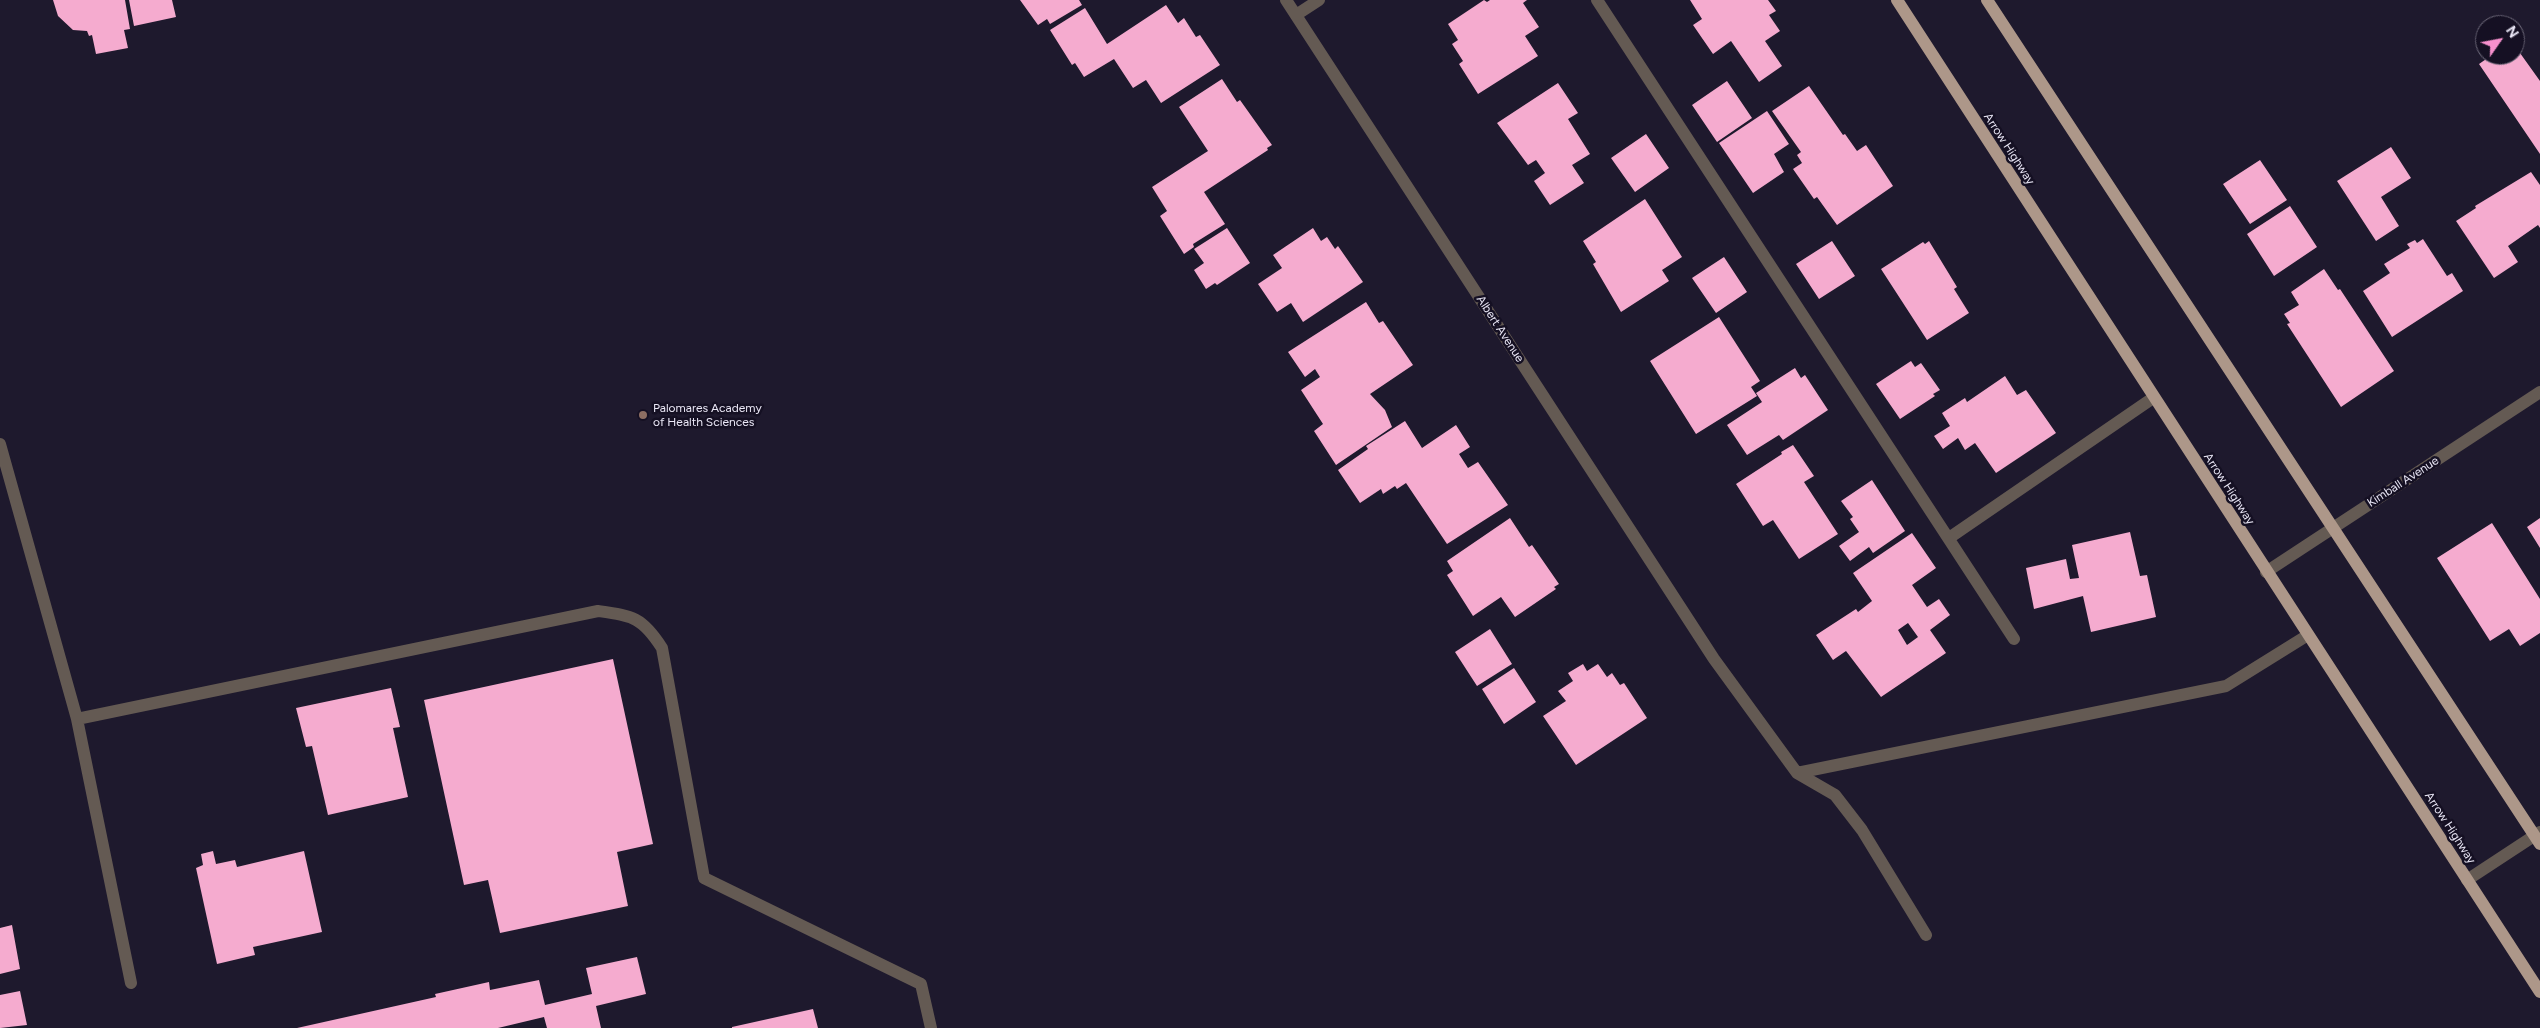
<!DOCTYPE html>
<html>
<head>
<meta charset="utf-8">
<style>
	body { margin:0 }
	#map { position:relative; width:2540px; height:1028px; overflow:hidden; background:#1e192d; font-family:Figtree,sans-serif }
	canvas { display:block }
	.north { position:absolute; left:2475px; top:15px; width:50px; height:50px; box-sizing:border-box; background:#151023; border:1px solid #6a6677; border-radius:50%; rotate:57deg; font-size:14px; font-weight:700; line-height:20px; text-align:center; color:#eae7f6 }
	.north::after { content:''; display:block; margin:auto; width:18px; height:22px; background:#f790cd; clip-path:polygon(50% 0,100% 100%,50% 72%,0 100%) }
</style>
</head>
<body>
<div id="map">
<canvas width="2540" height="1028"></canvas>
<div class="north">N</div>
</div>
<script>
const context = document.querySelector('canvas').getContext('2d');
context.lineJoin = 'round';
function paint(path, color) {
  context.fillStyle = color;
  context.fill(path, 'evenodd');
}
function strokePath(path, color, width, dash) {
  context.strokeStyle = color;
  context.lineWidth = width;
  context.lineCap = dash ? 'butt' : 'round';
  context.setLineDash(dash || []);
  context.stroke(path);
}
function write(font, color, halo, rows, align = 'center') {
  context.font = font + ' Figtree,sans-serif';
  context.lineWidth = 5;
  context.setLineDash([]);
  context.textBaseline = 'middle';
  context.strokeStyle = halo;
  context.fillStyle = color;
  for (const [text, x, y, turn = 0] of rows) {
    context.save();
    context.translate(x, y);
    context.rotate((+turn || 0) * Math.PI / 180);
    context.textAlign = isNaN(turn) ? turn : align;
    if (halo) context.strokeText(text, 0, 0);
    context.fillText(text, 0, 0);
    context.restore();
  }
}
paint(new Path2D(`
	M53,0H125L130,29L124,30L128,48L96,54L92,35L89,36L87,31L73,30L58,16Z
	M129,0H172L176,17L134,26Z
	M1020,0H1079L1082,5L1050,24L1047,19L1038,25Z
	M1484,0L1487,2L1490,0H1527L1523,3L1539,27L1525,36L1538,56L1478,94L1459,64L1463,61L1452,44L1458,40L1448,24Z
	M1690,0H1768L1776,11L1769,15L1780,31L1765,41L1782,66L1759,82L1731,41L1713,54L1693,25L1702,19Z
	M1166,5L1178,23L1184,18L1196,37L1200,35L1220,65L1161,103L1146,80L1133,88L1114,59L1084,77L1075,63L1072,65L1050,30L1085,8L1107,44Z
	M2515,46L2540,81V154L2479,64L2492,55H2515Z
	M1222,79L1237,102L1240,100L1272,145L1267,148L1268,150L1204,192L1225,224L1193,244L1194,247L1184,254L1160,216L1167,211L1152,187L1208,151L1179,107Z
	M1727,81L1752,118L1717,142L1692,105Z
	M1558,83L1578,113L1568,119L1590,154L1572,165L1584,183L1550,205L1534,181L1545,173L1536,160L1528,165L1497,123Z
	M1809,86L1843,135L1845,134L1857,151L1866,145L1893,186L1837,225L1817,197L1814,199L1793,169L1802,163L1797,155L1801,152L1772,111Z
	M1767,111L1789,144L1774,154L1784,172L1753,193L1719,143Z
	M1646,134L1669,168L1635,192L1611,158Z
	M2391,147L2411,178L2381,197L2399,226L2376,241L2337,181Z
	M2260,160L2287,200L2250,224L2223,184Z
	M2531,172L2540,185V228L2538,225L2508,246L2518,262L2494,278L2456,221L2476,208L2475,206Z
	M1645,199L1682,257L1662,270L1669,281L1621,312L1593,264L1596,262L1583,241Z
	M2290,206L2317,247L2274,276L2247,234Z
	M1227,228L1250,263L1217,285L1215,283L1206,289L1194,270L1204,263L1194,249Z
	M1313,228L1321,241L1327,237L1335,249L1338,246L1363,282L1303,322L1291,303L1277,312L1258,284L1282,268L1273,255Z
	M2423,239L2447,276L2452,273L2463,291L2392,337L2363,291L2390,273L2384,264L2410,248L2407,244L2415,240L2417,243Z
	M1832,241L1855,276L1819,299L1796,264Z
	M1929,241L1957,287L1954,289L1969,313L1927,340L1881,269L1923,242L1925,244Z
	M1724,257L1747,292L1716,313L1692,278Z
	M2324,269L2338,290L2340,289L2394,371L2341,407L2287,324L2290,323L2284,314L2299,305L2291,292Z
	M1366,302L1379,323L1383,321L1413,365L1370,394L1385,410L1392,427L1336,465L1314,431L1323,424L1301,390L1320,377L1315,369L1305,377L1288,352Z
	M1719,317L1760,381L1751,387L1757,396L1696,434L1650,361Z
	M1911,361L1915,367L1921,363L1940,390L1933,394L1935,396L1900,419L1876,384Z
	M1795,368L1801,378L1805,375L1828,410L1783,440L1779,435L1747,455L1727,425L1762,402L1756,393Z
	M2005,376L2017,395L2026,390L2056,433L1996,473L1975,443L1965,450L1958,438L1943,449L1934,436L1950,426L1942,413L1965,398L1967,402Z
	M1405,421L1422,448L1456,425L1470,447L1459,454L1468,468L1478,462L1508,505L1447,544L1406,483L1397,489L1395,486L1383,494L1381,489L1360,503L1338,470L1368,449L1366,446Z
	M1793,445L1814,476L1804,482L1838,534L1799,559L1773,520L1763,526L1736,484L1782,454L1781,452Z
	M1872,480L1905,531L1873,553L1869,547L1850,561L1839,546L1859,532L1850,519L1853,517L1841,501Z
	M1510,518L1529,547L1532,545L1559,584L1554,587L1556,589L1515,617L1501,597L1473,616L1447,575L1453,571L1447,561Z
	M2540,518V548L2527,527Z
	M2492,523L2540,599V633L2520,646L2509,629L2490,641L2437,558Z
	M2130,532L2140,576L2147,575L2156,617L2091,632L2083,596L2034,609L2026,568L2066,559L2070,579L2079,578L2072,545Z
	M1912,533L1936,568L1912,585L1927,607L1939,599L1950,615L1930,630L1946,653L1881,697L1846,651L1833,660L1816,635L1856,609L1858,612L1872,601L1853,573ZM1908,623L1918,637L1907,645L1898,630Z
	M1490,629L1512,664L1477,686L1455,652Z
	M613,659L653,844L617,852L628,906L500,933L488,880L464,885L424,700Z
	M1583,664L1587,671L1598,664L1607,677L1612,673L1620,685L1624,683L1647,718L1576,765L1543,716L1566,701L1558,691L1573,681L1568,673Z
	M1514,668L1536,702L1504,724L1482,689Z
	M391,688L400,727L393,728L408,797L328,815L312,746L306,747L296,708Z
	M213,851L216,864L235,860L237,867L304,851L322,932L253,947L255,955L217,964L196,868L203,865L201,854Z
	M12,925L20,969L0,974V928Z
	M637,957L646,994L596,1006L601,1028H547L544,1017L498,1028H297L436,997L435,994L489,982L490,990L539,980L545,1005L592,994L586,968Z
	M20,991L27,1025L0,1028V995Z
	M813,1009L818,1028H732V1027Z`), '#f5abcf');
strokePath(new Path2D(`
	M1286,0L1714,659L1797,773L1835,795L1862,830L1926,935
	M1597,0L2014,639
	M1296,15L1319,0
	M0,444L77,719L131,983
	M1949,538L2153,398
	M2266,572L2540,392
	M77,719L598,611C633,616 642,617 662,648L704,878L921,984L931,1028
	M1797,773L2226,686L2308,635
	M2467,880L2540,832`), '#645a53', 12);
strokePath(new Path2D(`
	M1897,0L2540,992
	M1987,0L2540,844`), '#ad9789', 12);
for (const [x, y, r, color] of [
	[643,415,5,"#8d6e63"]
]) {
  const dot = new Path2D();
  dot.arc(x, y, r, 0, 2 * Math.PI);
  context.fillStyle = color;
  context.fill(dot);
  strokePath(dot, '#151023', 2);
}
write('12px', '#eae7f6', '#151023', [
	["Arrow Highway",2009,149,57],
	["Albert Avenue",1500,329,57],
	["Kimball Avenue",2403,482,-33],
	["Arrow Highway",2229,489,57],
	["Arrow Highway",2450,828,57]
]);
write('12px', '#eae7f6', '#151023', [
	["Palomares Academy",653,408],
	["of Health Sciences",653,422]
], 'left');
</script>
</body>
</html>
